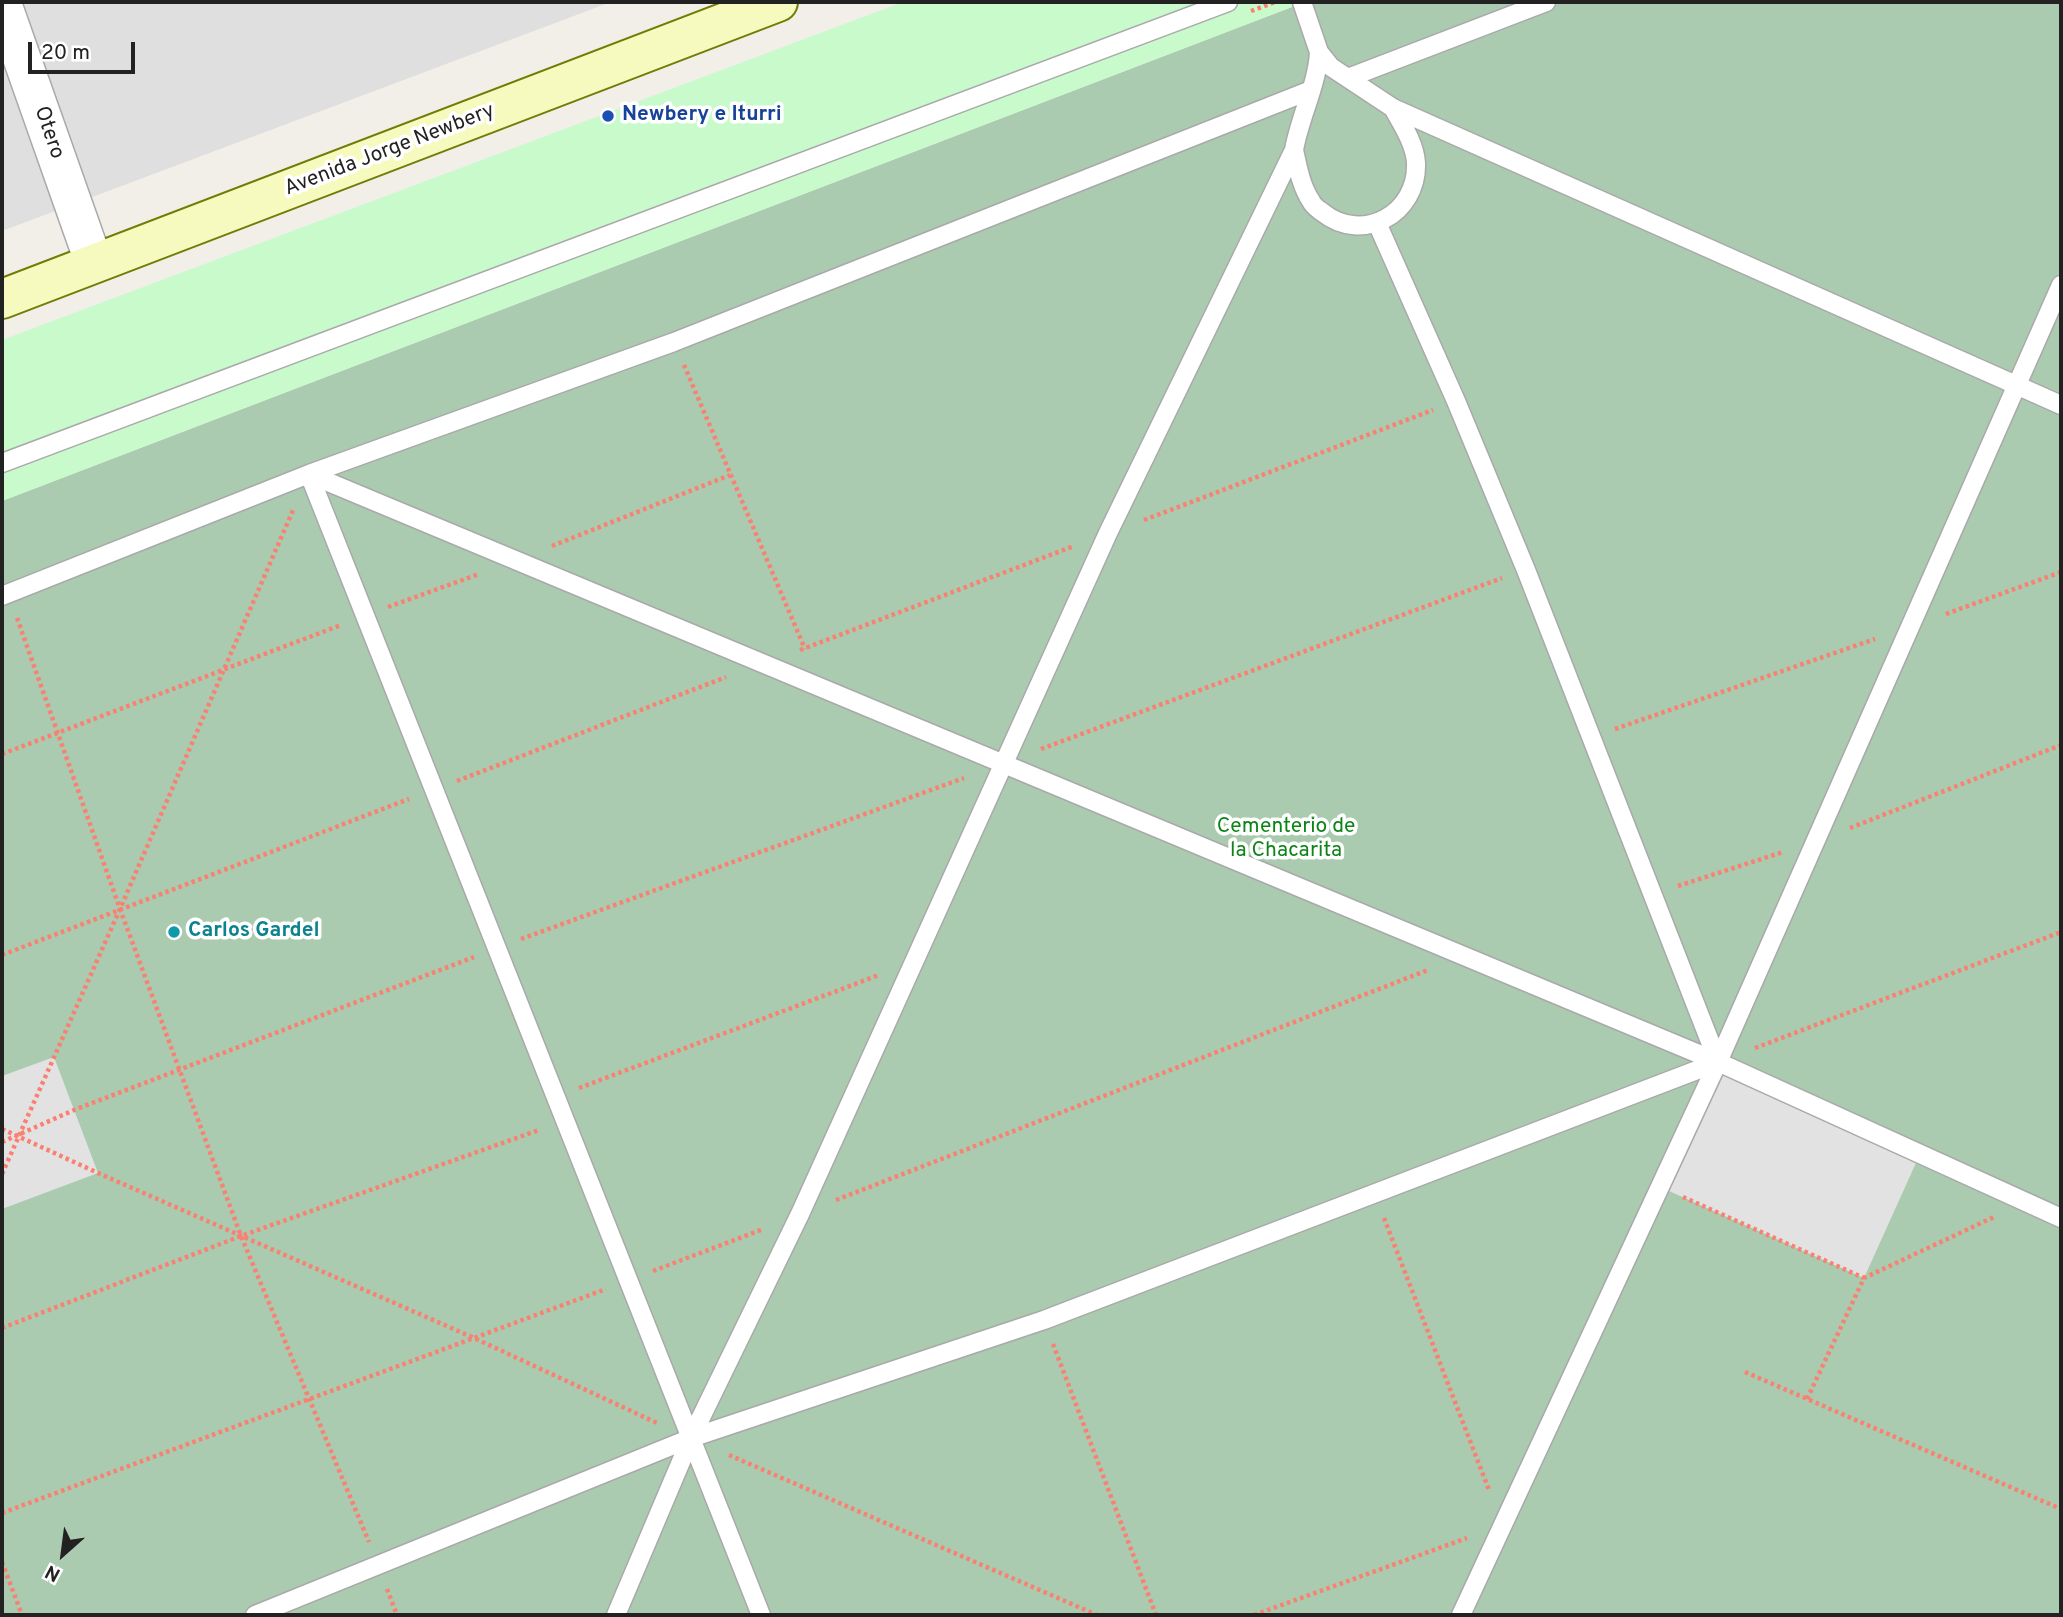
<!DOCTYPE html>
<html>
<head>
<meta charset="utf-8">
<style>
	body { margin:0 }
	#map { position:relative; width:2063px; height:1617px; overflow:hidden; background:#f2efe9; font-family:Overpass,sans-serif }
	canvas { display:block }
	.frame { position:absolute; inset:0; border:4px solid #222; pointer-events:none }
	.north { position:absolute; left:28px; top:1519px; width:70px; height:70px; -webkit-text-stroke:5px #fff; paint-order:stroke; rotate:208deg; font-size:19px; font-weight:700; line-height:28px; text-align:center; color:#222 }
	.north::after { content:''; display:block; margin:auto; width:24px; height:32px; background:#222; clip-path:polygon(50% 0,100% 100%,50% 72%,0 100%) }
	.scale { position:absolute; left:28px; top:42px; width:107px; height:32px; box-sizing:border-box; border:4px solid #222; border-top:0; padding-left:9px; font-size:21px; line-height:24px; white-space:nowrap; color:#222; -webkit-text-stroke:5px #fff; paint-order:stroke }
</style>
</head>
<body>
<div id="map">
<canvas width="2063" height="1617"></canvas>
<div class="frame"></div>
<div class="north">N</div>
<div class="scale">20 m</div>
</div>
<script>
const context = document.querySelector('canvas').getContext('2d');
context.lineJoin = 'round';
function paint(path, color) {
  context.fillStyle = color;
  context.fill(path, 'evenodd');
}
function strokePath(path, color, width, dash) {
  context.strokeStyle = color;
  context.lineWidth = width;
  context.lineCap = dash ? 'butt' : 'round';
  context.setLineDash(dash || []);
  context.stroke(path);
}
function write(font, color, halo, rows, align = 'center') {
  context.font = font + ' Overpass,sans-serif';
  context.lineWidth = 7;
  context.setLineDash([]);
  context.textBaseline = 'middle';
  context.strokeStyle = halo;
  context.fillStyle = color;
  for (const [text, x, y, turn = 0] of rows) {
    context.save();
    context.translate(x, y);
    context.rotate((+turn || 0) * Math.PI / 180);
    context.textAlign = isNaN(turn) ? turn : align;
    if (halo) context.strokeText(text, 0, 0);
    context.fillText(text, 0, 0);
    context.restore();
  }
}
paint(new Path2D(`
	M2,2H611L2,231Z`), '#e0dfdf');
paint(new Path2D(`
	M1305,2H2061V1615H2V501Z`), '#aacbaf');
paint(new Path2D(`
	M903,2H1305L2,501V340Z`), '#c8facc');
paint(new Path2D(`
	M54,1057L98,1173L2,1209V1076Z
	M1718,1062L1920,1154L1864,1278L1660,1187Z`), '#e2e2e2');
const service = new Path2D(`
	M1302,2L1319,52L1331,67L1393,108L2061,405
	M1348,78L1546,2
	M1294,150C1298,168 1301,186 1311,201C1313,206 1318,209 1322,212C1363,245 1418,213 1416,163C1415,144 1402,124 1393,108
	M1377,223L1456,401L1526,570L1718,1062
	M2,463L1228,2
	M309,474L1718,1062L2061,1218
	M309,474L761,1615
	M2,596L309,474L674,342L1311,90
	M255,1615L691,1438L1044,1320L1718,1062
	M616,1615L691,1438L800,1214L1108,533L1294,150C1300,116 1317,86 1319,52
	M1461,1615L1718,1062L2061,285`);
const minor = new Path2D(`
	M2,2L94,263`);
const secondary = new Path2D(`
	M2,299L778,2`);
strokePath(service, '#a9a9a9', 21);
strokePath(minor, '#a9a9a9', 40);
strokePath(secondary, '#707d05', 42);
strokePath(new Path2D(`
	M1251,11L1275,2
	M684,365L805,649
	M1144,520L1433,410
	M552,546L730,475
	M388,607L479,574
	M1946,614L2061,572
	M17,618L120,909L241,1236L369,1542
	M800,650L1074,546
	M1615,729L1875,639
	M1041,749L1502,578
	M2,754L341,625
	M457,781L726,677
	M1850,828L2061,745
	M1678,886L1783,852
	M521,939L964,778
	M2,955L409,799
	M1755,1048L2061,932
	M579,1088L879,975
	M2,1129L98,1173L474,1338L657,1423
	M2,1142L74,1110L474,957
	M2,1174L120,909L294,508
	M1683,1197L1864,1278
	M836,1200L1428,970
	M1384,1218L1489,1490
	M653,1271L763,1229
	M2,1328L241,1236L539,1130
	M1053,1344L1156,1615
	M1745,1372L2061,1509
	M1807,1399L1864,1278L1994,1217
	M729,1455L1097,1615
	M2,1513L606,1289
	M2,1562L22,1615
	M387,1589L397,1615
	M1254,1615L1467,1538`), '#fa8072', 4.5, [3.5, 3.5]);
strokePath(service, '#fff', 18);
strokePath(minor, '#fff', 37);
strokePath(secondary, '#f7fabf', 38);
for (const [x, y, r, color] of [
	[608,116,7,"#1a4fb4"],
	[174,932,7,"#0f9aa8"]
]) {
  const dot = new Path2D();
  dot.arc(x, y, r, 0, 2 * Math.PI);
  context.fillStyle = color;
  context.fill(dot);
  strokePath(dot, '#fff', 2.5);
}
write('bold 21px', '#164399', '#fff', [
	["Newbery e Iturri",622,116]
], 'left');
write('21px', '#222', '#fff', [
	["Otero",48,133,71],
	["Avenida Jorge Newbery",390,151,-21]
]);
write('21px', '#0c8416', '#fff', [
	["Cementerio de",1286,828],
	["la Chacarita",1286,852]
]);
write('bold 21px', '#0d838f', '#fff', [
	["Carlos Gardel",188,932]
], 'left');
</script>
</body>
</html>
